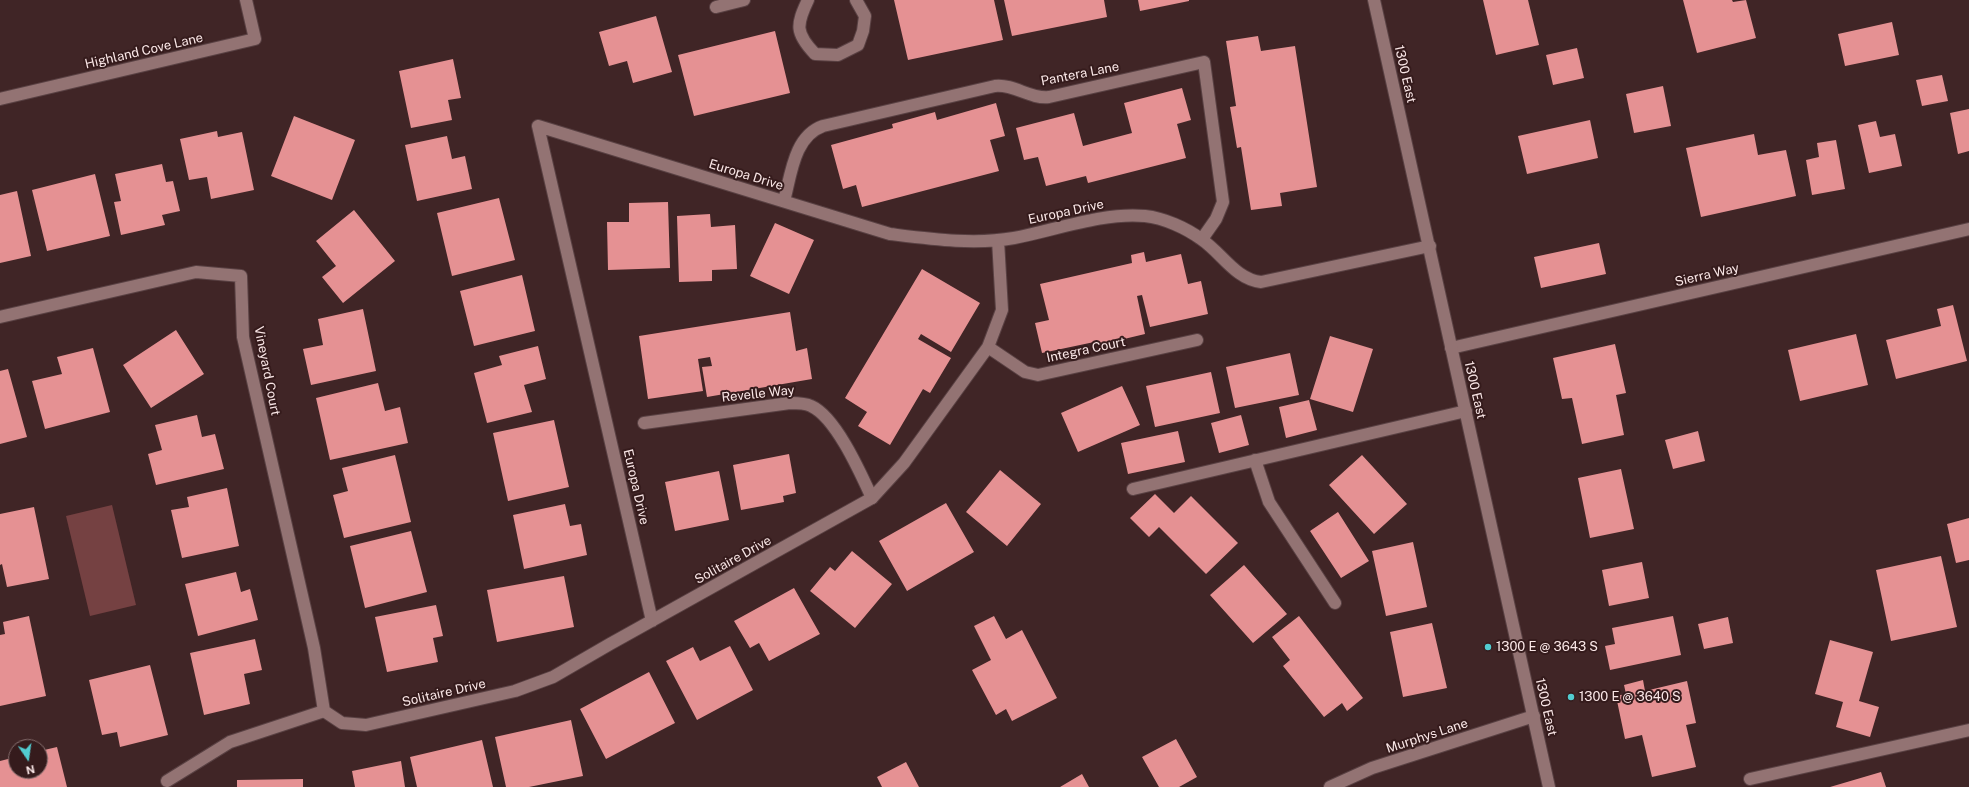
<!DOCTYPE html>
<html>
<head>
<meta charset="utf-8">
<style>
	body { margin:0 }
	#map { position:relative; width:1969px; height:787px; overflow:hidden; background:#402526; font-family:"Public Sans",sans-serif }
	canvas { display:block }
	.north { position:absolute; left:8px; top:739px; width:40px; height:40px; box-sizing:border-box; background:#351b1c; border:1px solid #846d6d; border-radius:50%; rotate:167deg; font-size:11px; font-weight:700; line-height:16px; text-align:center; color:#fae7e7 }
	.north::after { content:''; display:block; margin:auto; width:14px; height:18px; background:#52ccd0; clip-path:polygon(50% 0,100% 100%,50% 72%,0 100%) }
</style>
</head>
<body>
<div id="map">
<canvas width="1969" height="787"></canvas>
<div class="north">N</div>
</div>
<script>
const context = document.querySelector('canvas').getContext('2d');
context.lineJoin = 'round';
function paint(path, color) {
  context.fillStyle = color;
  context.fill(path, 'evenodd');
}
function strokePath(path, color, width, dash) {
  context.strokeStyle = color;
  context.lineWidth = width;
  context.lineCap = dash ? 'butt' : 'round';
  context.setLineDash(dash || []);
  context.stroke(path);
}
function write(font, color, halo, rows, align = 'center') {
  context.font = font + ' "Public Sans",sans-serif';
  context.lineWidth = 4;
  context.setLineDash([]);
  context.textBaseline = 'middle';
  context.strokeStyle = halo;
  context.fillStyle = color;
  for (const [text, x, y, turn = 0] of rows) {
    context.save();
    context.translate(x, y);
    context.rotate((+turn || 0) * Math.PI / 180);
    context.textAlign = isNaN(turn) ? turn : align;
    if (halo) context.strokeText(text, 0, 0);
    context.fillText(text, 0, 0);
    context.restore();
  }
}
paint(new Path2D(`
	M112,505L136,605L90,616L66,516Z`), '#754142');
paint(new Path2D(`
	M894,0H994L1003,40L908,60Z
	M1004,0H1104L1107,17L1012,36Z
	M1138,0H1189V1L1140,11Z
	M1483,0H1528L1539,45L1496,55Z
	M1683,0H1732L1733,2L1746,0L1756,38L1697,53Z
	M656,16L672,72L633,83L627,61L609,66L599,32Z
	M1892,22L1899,55L1845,66L1838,34Z
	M775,31L790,93L694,116L678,55Z
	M1258,36L1261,51L1295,46L1317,187L1280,193L1282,206L1251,210L1241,147L1237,148L1230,107L1236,106L1226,41Z
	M1577,48L1584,78L1553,85L1546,55Z
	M453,59L461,98L448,100L452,120L411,128L399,71Z
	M1942,75L1948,101L1922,106L1916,80Z
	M1663,86L1671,126L1634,133L1626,94Z
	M1182,88L1191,120L1177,124L1186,158L1088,183L1086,176L1046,186L1038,157L1024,160L1016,128L1074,113L1083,146L1132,133L1124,103Z
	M996,103L1005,136L990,140L999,171L862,207L856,185L843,189L831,145L893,128L892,124L935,112L937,120Z
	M1969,109V151L1958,154L1950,113Z
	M294,116L355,140L332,200L271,176Z
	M1590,120L1598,158L1527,174L1518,136Z
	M1876,121L1880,137L1895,134L1902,166L1869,173L1858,125Z
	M217,131L218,137L242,132L254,190L211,199L207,177L189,180L180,139Z
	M1754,134L1758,155L1786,150L1796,196L1701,217L1686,148Z
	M447,136L452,159L465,156L472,189L417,201L405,145Z
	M1836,140L1845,189L1812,195L1806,160L1819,157L1817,143Z
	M162,164L166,182L173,181L180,211L162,215L165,225L121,235L114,202L121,201L115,174Z
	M95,174L110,236L47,251L32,190Z
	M17,191L31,256L0,263V195Z
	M499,198L515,260L452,276L437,213Z
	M668,202L670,268L608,270L607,222H629V203Z
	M354,210L395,261L343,303L322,277L336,266L316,241Z
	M710,214L711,227L735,225L737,269L712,270V281L679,282L677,216Z
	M775,223L814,240L789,294L750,276Z
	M1599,243L1606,274L1541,288L1534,257Z
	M1144,252L1146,262L1181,254L1188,284L1201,281L1208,314L1150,327L1142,295L1137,296L1145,334L1099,345V341L1042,353L1035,323L1049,320L1040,284L1132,263L1131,255Z
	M922,269L980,303L951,352L921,334L918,339L951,358L930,393L923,389L890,445L858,426L867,412L845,398Z
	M522,275L535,331L474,346L460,291Z
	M1953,305L1967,361L1896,379L1886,340L1941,326L1937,309Z
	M363,309L376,371L311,385L303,349L323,345L318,319Z
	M790,312L796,351L807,348L812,379L707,397L702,367L712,366L710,357L698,359L703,391L648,399L639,336Z
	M176,330L204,374L151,408L123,365Z
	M1856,334L1868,385L1800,401L1788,350Z
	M1330,336L1373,349L1353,412L1310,399Z
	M1615,344L1626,393L1616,395L1624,435L1582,444L1572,398L1562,399L1553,358Z
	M538,346L546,379L524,385L532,412L487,423L474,373L502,365L499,356Z
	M93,348L110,412L45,429L32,381L62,374L57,357Z
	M1290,353L1299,395L1235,408L1226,367Z
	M8,369L27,437L0,444V371Z
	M1211,372L1220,413L1155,427L1146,386Z
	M378,383L385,411L400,407L408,443L330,460L316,398Z
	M1122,386L1140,425L1078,452L1061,413Z
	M1309,400L1317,430L1286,438L1279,407Z
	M197,415L202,437L215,434L224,469L156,485L148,454L162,450L155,425Z
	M1241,415L1249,445L1219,453L1211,423Z
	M554,420L569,487L508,501L493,433Z
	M1178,431L1185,462L1128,474L1121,443Z
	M1698,431L1705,461L1673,469L1665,440Z
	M789,454L796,493L783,496L784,502L741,510L733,465Z
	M395,455L411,522L344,538L333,495L348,491L342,468Z
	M1362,455L1407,504L1374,534L1329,485Z
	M1621,469L1634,529L1590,538L1578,478Z
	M1000,470L1041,504L1007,546L966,512Z
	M719,471L729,520L675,531L665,482Z
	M227,488L239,546L182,558L171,510L189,507L187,497Z
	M1155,494L1174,513L1191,496L1238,543L1206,574L1159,527L1149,537L1130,518Z
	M946,503L974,552L907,591L879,541Z
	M565,504L570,526L581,524L587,555L524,569L513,515Z
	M34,507L49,579L7,587L2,564L0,565V514Z
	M1338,512L1369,561L1341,578L1310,531Z
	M1969,518V560L1956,563L1947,524Z
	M411,531L427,592L365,608L350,546Z
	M1413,542L1427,607L1386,616L1372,551Z
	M852,551L892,584L855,628L810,591L830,567L835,571Z
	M1941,556L1957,627L1891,641L1876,570Z
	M1642,562L1649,598L1609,606L1602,570Z
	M1244,565L1287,614L1253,643L1210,595Z
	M236,572L241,592L250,589L258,620L198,636L185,584Z
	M564,576L574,627L497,642L487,590Z
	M794,588L820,634L769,661L759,643L750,648L734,621Z
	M436,605L443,636L433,638L438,662L387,672L375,617Z
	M29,616L46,696L0,706V635L5,634L3,622Z
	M994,616L1006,639L1022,630L1057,698L1012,721L1006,709L996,715L972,670L991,660L974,626Z
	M1299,616L1363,698L1347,711L1342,703L1324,717L1283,666L1290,660L1272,637Z
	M1673,616L1681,655L1610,670L1605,646L1615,644L1612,628Z
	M1728,617L1733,643L1704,649L1698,624Z
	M1432,623L1447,688L1403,697L1390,632Z
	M255,639L262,670L244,674L250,704L204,715L190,653Z
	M1830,640L1873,652L1859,701L1879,707L1870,737L1836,727L1843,702L1815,694Z
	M730,646L753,690L697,720L666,661L693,647L700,661Z
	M150,665L168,735L120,747L117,732L102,735L89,680Z
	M649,672L675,723L606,759L580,709Z
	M1643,680L1645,691L1687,681L1696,723L1686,725L1696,767L1652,777L1642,735L1625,739L1616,696L1626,694L1624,685Z
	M571,720L583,776L529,787H506L495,737Z
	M1176,739L1197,777L1179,787H1159L1142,757Z
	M482,740L493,787H417L410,757Z
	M57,747L67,787H0V761L16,757V771H40V751Z
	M401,761L405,787H355L352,771Z
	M906,762L919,787H882L877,777Z
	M1881,772L1886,787H1830Z
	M1082,774L1089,787H1060Z
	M303,779V787H237V780Z`), '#e59193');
const lane = new Path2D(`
	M644,423L790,403C798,403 805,403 811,406C836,417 861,474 872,498
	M1255,460L1269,502L1335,603
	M1133,489L1466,411
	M1750,779L1969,730
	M167,781L230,742L324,711`);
const street = new Path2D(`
	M808,0C796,25 795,33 815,54L838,55L858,45L863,31L865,16L856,0
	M716,7L744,0
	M0,99L255,39L246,0
	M538,126L890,234C931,239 974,245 1014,238C1056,230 1103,212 1145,216C1164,218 1186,228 1201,239C1222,253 1235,279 1261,282L1430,246
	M538,126L652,621
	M784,201C791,175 794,136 823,126L995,86C1015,84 1029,99 1049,97L1204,62L1223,202L1216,219L1202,239
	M0,317L196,272L241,276L243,337L314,648L324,711L342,723L366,725L515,691L553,677L610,644L872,498L904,463L988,347L1002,310L998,240
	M988,347L1025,372L1038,375L1197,340
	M1451,348L1969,229
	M1330,787L1372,768L1534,716`);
const secondary = new Path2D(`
	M1374,0L1549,787`);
strokePath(lane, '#594143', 14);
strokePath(street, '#594143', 14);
strokePath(secondary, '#594143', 14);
strokePath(lane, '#937373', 12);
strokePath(street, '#937373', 12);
strokePath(secondary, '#937373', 12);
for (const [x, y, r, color] of [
	[1488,647,4,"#52ccd0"],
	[1571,697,4,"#52ccd0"]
]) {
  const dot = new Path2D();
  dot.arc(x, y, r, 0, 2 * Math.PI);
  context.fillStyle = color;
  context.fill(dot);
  strokePath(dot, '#351b1c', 1.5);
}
write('13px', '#fae7e7', '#351b1c', [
	["Highland Cove Lane",144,51,-13],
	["Pantera Lane",1080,74,-11],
	["1300 East",1405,74,77],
	["Europa Drive",746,175,17],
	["Europa Drive",1066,212,-12],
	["Sierra Way",1707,275,-13],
	["Integra Court",1086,350,-12],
	["Vineyard Court",267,371,79],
	["1300 East",1475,390,77],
	["Revelle Way",758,394,-6],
	["Europa Drive",636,487,77],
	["Solitaire Drive",733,560,-29],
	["Solitaire Drive",444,693,-13],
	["1300 East",1546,707,77],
	["Murphys Lane",1427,736,-18]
]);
write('13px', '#fae7e7', '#351b1c', [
	["1300 E @ 3643 S",1496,647],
	["1300 E @ 3640 S",1579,697]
], 'left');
</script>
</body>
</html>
